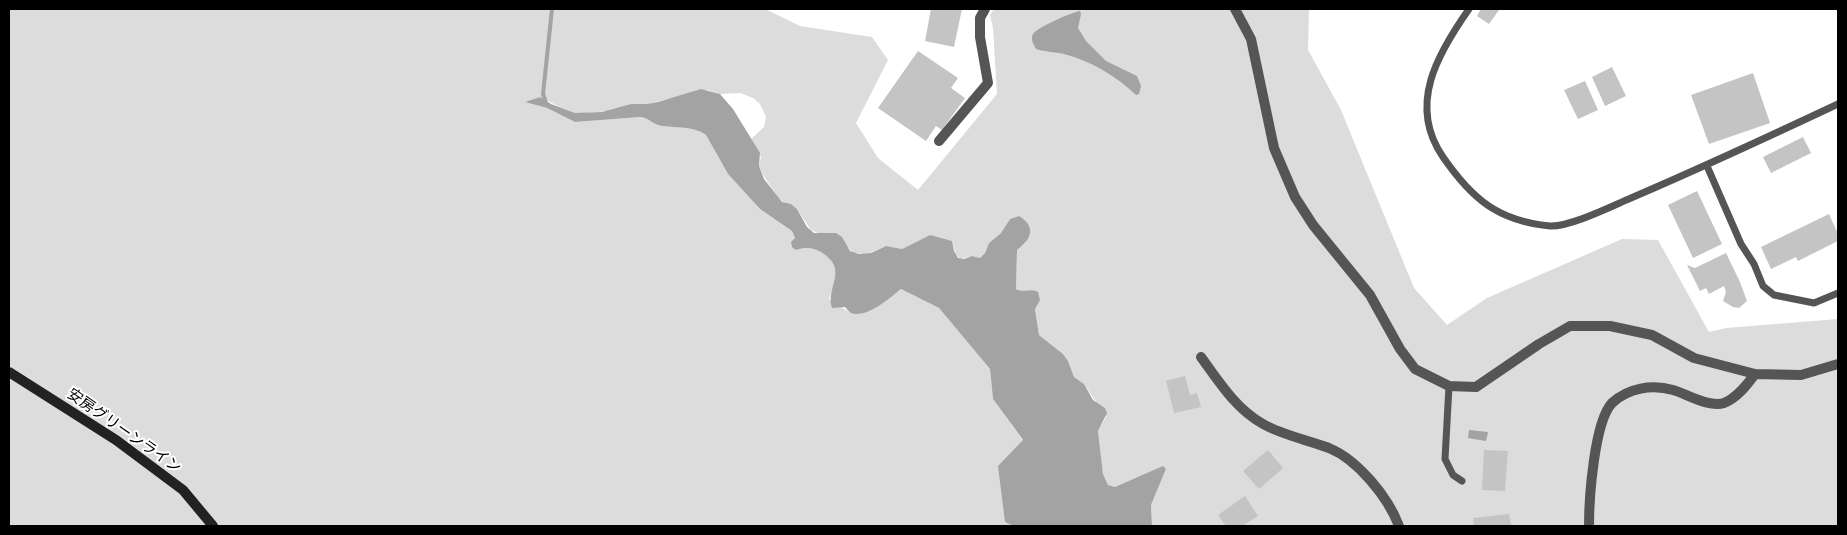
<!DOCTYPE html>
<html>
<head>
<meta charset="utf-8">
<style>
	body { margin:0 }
	#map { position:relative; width:1847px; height:535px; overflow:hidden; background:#fff; font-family:Montserrat,sans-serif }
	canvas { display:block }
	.frame { position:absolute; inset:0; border:10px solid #000; pointer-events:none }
</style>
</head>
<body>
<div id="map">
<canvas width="1847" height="535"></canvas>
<div class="frame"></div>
</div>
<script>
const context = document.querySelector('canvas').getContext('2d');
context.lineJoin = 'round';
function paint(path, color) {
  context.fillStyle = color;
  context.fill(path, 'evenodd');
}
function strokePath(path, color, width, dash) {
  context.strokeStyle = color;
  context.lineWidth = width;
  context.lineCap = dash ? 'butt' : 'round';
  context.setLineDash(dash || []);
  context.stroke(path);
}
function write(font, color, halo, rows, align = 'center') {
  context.font = font + ' Montserrat,"Noto Sans JP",sans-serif';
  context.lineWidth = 4;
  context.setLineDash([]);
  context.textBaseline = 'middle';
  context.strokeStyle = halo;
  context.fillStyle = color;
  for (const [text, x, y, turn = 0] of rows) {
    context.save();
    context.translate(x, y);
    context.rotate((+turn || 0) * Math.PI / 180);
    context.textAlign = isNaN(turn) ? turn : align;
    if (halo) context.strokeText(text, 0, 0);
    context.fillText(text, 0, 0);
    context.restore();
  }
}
paint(new Path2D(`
	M9,9H765L800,26L872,37L888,60L856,123L878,158L918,190L997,94L993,28L990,15L994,9H1309L1308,50L1341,110L1414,288L1447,325L1487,298L1622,239L1658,240L1709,332L1726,328L1838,319V526H1152L1151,505L1166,469L1163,467L1115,487L1108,485L1103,474L1098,431L1106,417L1084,384L1074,377L1068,361L1063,354L1039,335L1035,308L1038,292C1030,288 1022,293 1016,289L1017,250C1033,239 1034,229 1019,216L1010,219L1001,233L989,243L985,253L980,258L972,256L961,259L956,255L952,241L926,237L902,249L886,246L867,254L853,253L846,245L811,230L797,209L791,204L785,203L779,199L762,173L759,166L761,157L751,139L764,127L766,117L760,104L753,98L740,93L720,94L708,90L647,104H631L610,111L583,113H575L562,108L540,97L526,102L547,108L575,122L640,117C650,118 650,122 658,125C675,129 692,125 706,135L728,174L760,209L792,231L795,238L796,250L813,247L831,258L837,275L829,299L851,313L883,303L901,289L939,308L990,369L993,399L1023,441L1005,522L1013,526H9Z`), '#dcdcdc');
paint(new Path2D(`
	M1080,11L1081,14L1078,28L1086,41L1106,61L1137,76L1141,86L1139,94L1136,95C1116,76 1091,61 1064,54C1055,52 1045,52 1036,49C1034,45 1030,39 1033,34C1038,27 1070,13 1080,11Z
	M701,89L720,94L733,109L760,153L759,166L764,179L782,202L791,204L797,209L807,227L814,233H836L842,237L850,251L859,254L871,253L886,246L902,249L930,235L952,241L954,251L958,258L964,259L972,256L980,258L985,253L989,243L1001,233L1010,219L1019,216C1037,227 1031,240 1017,250L1016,289C1022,293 1030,288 1038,292L1040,300L1035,309L1039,335L1063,354L1068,361L1074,377L1084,384L1093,400L1105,408L1107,413L1098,431L1103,474L1108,485L1115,487L1163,466L1166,469L1151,505L1152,526H1013L1005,522L998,466L1023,440L993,399L990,369L939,308L901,289C890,298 866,319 851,313C848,311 847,309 845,307L832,308C825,287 850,270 821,252C812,247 806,247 796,250L792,247L791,242L795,238L792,231L760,209L728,174L706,135C692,125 675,129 658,125C650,122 649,118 640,117L575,122L547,108L525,102L540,97L551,104L575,113L602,112L631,104H647L658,102Z
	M1469,430L1488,432L1486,441L1468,438Z`), '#a3a3a3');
strokePath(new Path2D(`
	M546,103L543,94L552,9`), '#a3a3a3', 4);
paint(new Path2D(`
	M931,9H962L954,47L925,41Z
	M1481,9H1497L1499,10L1489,24L1477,16Z
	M918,51L958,78L951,88L965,98L942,130L936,126L926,141L878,108Z
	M1612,67L1626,96L1605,106L1592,77Z
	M1753,73L1770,123L1709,144L1691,95Z
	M1585,81L1598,110L1578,119L1564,90Z
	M1803,137L1811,153L1771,173L1763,157Z
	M1697,191L1722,244L1693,258L1668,205Z
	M1829,214L1838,234V241L1798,261L1796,257L1771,269L1761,247Z
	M1726,253L1740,282L1747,301L1739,308L1733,307L1723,301L1726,292L1724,286L1709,294L1706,288L1700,291L1687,265L1695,268Z
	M1185,376L1190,395L1197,393L1201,407L1174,413L1166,381Z
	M1268,450L1283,468L1259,489L1243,471Z
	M1484,450L1508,451L1505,491L1482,490Z
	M1245,496L1258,516L1242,526H1226L1218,515Z
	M1509,514L1511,526H1474L1473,518Z`), '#c4c4c4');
strokePath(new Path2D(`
	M1469,9C1438,53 1407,105 1443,157C1472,199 1498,221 1550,226C1570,227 1612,206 1631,198C1701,168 1770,136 1838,104
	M1707,166L1741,244L1754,264L1763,286L1774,295L1814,303L1838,293
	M1449,386L1445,459L1453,475L1462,481`), '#555', 7);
strokePath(new Path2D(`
	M1235,9L1251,39L1274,148L1295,197L1313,225L1370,295L1400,349L1415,369L1449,386L1476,387L1539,344L1570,326H1610L1652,335L1694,358L1755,374L1801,375L1838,364
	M939,141L988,83L980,37V18L985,9
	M1201,357C1219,382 1236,409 1263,424C1282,435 1308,440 1329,448C1358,460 1388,497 1399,526
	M1589,526C1589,500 1594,422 1612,403C1628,388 1652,384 1673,390C1687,394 1709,408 1724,403C1737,398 1747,385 1755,374`), '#555', 10);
strokePath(new Path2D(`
	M9,372L116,440L183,490L213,526`), '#222', 10);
write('15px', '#000', '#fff', [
	["安房グリーンライン",124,431,35]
]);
</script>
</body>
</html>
